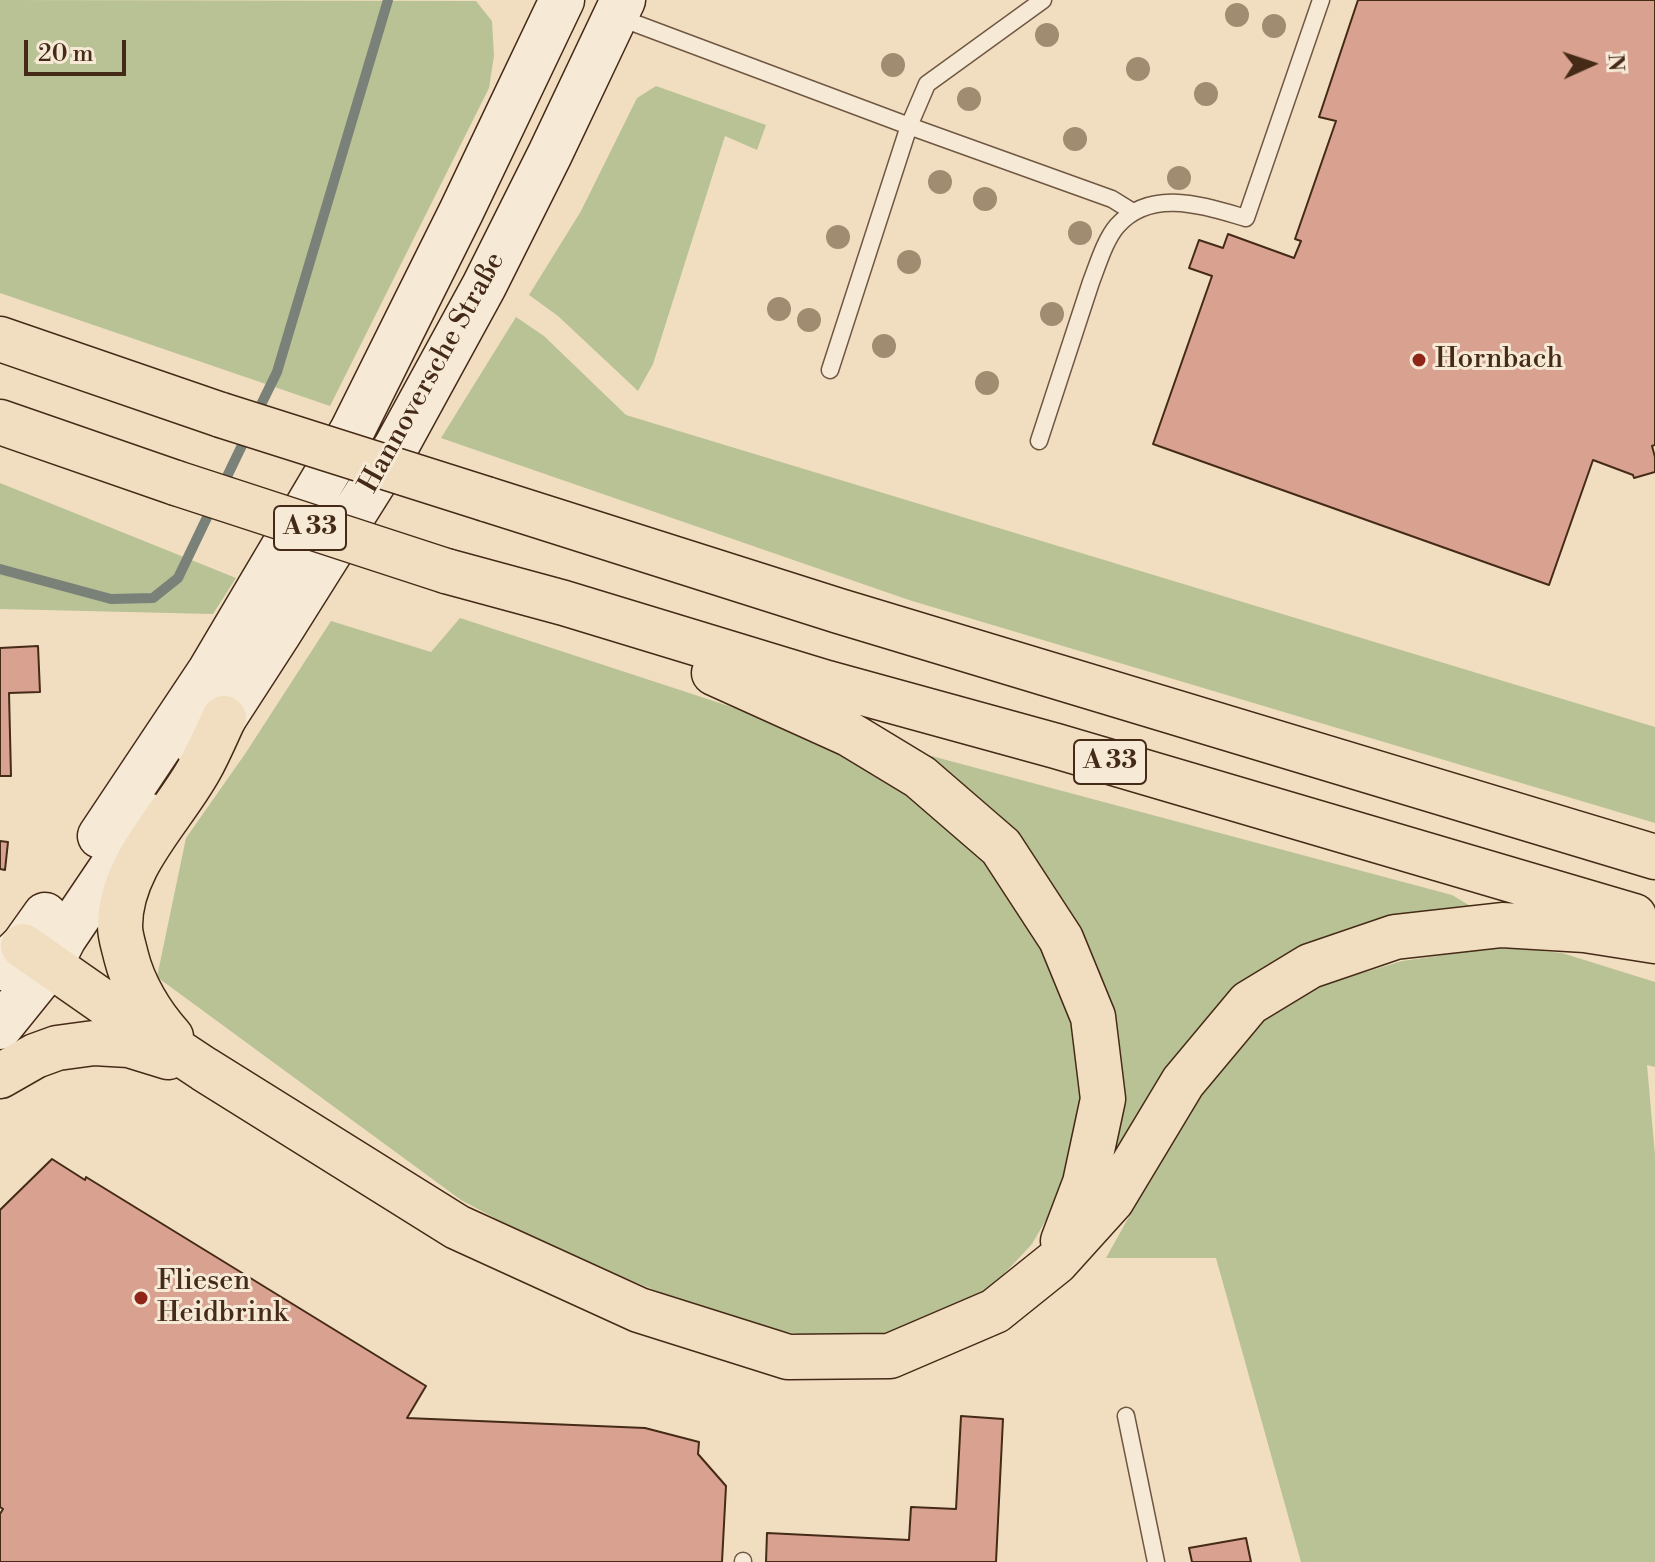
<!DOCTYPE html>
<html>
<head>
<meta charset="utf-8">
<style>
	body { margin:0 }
	#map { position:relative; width:1655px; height:1562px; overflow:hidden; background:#f1dec1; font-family:"Libre Bodoni",serif }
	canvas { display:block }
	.north { position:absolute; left:1551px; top:24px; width:80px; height:80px; -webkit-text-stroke:6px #f6ead7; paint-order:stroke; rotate:87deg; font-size:22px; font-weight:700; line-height:32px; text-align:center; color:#452a17 }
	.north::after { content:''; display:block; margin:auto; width:28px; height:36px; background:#452a17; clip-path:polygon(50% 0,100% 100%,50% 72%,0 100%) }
	.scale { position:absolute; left:24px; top:40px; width:102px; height:36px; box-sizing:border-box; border:4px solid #452a17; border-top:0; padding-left:10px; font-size:24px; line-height:28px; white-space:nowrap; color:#452a17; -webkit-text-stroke:6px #f6ead7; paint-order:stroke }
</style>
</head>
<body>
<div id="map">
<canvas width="1655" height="1562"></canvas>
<div class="north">N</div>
<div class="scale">20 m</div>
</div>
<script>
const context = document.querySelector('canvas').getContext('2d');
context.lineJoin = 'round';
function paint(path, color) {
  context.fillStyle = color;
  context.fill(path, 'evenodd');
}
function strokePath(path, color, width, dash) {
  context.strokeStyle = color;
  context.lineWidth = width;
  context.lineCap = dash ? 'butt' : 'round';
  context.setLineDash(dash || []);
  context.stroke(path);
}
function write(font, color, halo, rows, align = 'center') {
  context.font = font + ' "Libre Bodoni",serif';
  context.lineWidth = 6;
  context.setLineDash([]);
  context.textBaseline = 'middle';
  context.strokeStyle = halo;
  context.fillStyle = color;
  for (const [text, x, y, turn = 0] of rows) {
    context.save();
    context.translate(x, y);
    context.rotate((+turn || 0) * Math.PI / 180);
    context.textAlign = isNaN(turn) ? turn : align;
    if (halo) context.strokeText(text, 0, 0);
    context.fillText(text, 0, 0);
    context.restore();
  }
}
paint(new Path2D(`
	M0,0L476,1L492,21L494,56L489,88L330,406L0,293Z
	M656,86L766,125L757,150L725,136L653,364L638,391L558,316L529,295L581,211L637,98Z
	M516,317L544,336L626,415L1655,727V823L909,600L441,438Z
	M0,483L236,578L213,614L0,609Z
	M460,618L796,728L894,782L990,860L1048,938L1080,1016L1090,1098L1073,1173L1032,1244L990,1289L932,1325L864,1338H816L722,1318L541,1243L461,1200L157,977L186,838L245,754L331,621L431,652Z
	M849,734L1452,895L1502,925L1249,1003L1112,1200L1103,1099L1001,847Z
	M1500,947L1562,953L1655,982V1067L1647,1065L1655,1155V1562H1301L1216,1258H1106L1206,1078L1252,1029L1309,989L1402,961Z`), '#b8c294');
strokePath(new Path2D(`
	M255,417L277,372L388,0
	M221,489L247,435
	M0,569L111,599L153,598L178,578L212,507`), '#798179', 10);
const building = new Path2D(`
	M1358,0H1655V445L1652,446L1655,457V472L1634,478L1633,475L1593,460L1549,585L1153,444L1212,276L1189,268L1199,240L1223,248L1228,234L1294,258L1301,241L1295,239L1336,121L1319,117Z
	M38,646L40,692L9,693L11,776H0V648Z
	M0,841L8,842L5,870L0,869Z
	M52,1159L85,1180L86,1177L426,1386L407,1418L645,1428L699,1442L698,1454L726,1486L722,1562H0V1514L3,1509L0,1507V1210Z
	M961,1416L1003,1419L996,1562H766L767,1533L909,1540L911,1507L956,1509Z
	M1246,1538L1251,1562H1192L1189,1548Z`);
paint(building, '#d8a190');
strokePath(building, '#452a17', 2);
const lane = new Path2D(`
	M618,17L909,126L1112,199L1133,212
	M830,370L909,126L927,84L1043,0
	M1039,441L1091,282C1098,264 1105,240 1117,226C1151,187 1204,206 1246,218L1321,0
	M1126,1416L1156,1562
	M743,1562V1561`);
const secondary = new Path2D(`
	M197,746L224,718L279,633L396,447L484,286L550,154L623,0
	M100,836L210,671L352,431L461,212L562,0
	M0,968L23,946L45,915
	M0,1027L50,965L64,938L147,815`);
const highway = new Path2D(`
	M0,339L221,415
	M0,422L176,483
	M486,499L839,611L1655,857
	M446,571L564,603L827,683L1056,746L1634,916
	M714,673L849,734L920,777L1001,847L1061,939L1093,1017L1103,1099L1085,1183L1063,1241
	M23,946L109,1006L204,1069L457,1227L639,1310L788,1357L890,1356L995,1311L1056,1262L1112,1200L1183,1082L1249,1003L1310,966L1395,937L1502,925L1585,930L1655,941
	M171,1037C151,1015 133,985 126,956C124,947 120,936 120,926C120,865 172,819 200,768C209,752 216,735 224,718
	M0,1076L35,1056L57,1048L94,1043L129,1045L168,1057`);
strokePath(lane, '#705742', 19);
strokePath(secondary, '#452a17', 47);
strokePath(highway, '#452a17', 47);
strokePath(lane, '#f6ead7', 16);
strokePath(secondary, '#f6ead7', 44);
strokePath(highway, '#f1dec1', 44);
const highwayBridge = new Path2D(`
	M221,415L486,499
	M176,483L446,571`);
strokePath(highwayBridge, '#452a17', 47, []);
strokePath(highwayBridge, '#f1dec1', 44);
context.fillStyle = '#9f8c71';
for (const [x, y] of [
	[1237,15],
	[1274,26],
	[1047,35],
	[893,65],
	[1138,69],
	[1206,94],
	[969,99],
	[1075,139],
	[1179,178],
	[940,182],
	[985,199],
	[1080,233],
	[838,237],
	[909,262],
	[779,309],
	[1052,314],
	[809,320],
	[884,346],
	[987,383]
]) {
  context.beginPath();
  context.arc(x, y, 12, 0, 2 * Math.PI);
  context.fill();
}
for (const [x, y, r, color] of [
	[1419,360,8,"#8f2418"],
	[141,1298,8,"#8f2418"]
]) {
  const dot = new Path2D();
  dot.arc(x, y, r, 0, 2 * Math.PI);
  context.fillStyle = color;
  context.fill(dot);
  strokePath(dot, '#f6ead7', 3);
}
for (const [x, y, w] of [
	[310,528,72],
	[1110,762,72]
]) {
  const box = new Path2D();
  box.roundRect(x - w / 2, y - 22, w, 44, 6);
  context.fillStyle = '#f6ead7';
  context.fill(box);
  strokePath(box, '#452a17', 2);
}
write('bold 26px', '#452a17', null, [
	["A 33",310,528],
	["A 33",1110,762]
]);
write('28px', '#452a17', '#f6ead7', [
	["Hornbach",1435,360],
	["Fliesen",157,1282],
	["Heidbrink",157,1314]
], 'left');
write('28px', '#452a17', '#f6ead7', [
	["Hannoversche Straße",433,373,-61]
]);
</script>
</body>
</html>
